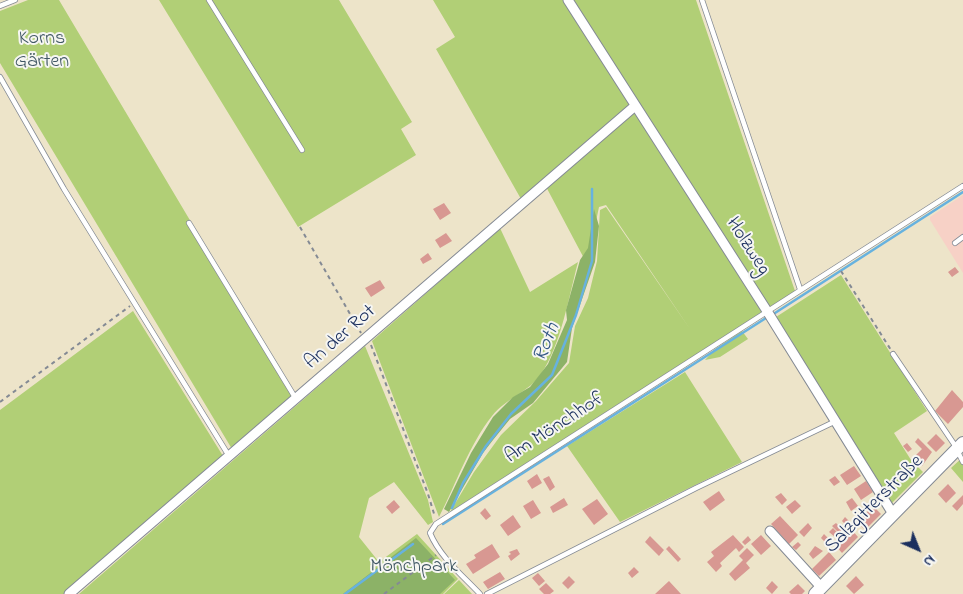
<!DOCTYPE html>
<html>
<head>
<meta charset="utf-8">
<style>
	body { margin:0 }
	#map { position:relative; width:963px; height:594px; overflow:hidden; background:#ede4c9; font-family:"Indie Flower",sans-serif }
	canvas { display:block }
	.north { position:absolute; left:893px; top:524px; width:50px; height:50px; -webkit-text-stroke:4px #f6f6f2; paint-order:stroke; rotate:136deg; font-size:14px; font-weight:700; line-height:20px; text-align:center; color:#1b2f5e }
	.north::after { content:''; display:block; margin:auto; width:18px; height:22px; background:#1b2f5e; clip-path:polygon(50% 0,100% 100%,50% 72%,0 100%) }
</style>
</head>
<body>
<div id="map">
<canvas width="963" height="594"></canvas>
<div class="north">N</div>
</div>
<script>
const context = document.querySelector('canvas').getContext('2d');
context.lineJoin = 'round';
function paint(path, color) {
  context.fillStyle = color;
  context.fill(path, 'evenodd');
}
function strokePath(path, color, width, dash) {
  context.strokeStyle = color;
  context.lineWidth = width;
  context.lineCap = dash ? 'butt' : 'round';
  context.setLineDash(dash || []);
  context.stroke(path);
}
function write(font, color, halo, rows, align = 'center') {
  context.font = font + ' "Indie Flower",sans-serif';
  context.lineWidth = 4;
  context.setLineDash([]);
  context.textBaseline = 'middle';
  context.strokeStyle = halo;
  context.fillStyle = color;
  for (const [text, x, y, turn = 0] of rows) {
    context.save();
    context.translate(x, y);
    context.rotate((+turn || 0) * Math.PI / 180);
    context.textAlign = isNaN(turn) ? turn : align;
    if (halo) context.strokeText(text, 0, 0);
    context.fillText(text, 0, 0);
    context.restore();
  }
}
paint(new Path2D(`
	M963,195V273L930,220V217Z`), '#f7d1c6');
paint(new Path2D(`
	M28,0H59L191,222L187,224L292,397L232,449L0,63V11Z
	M159,0H339L412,122L401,129L416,155L298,227Z
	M433,0H696L795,291L450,512L474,472L501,435L536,401L569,363L575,326L588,298L597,261L600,210L606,207L690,329L606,205L599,207L587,264L543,181L521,199L436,49L455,37Z
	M500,228L530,292L578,262C569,296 561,345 541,374C529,392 506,398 492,416C469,445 456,484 439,517L372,341Z
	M841,275L927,411L894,433L911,460L923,472L892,503L776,317Z
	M133,311L223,456L64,594H0V410Z
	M742,331L748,339L720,357L705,360L715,349Z
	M365,346L428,500L433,522L428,525L394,482L369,498L359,537L379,562L417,534L458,579L443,594H79Z
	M685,372L742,462L620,522L567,446Z
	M963,457V482L951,468Z
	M459,580L472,594H444Z`), '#b1cf76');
paint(new Path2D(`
	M594,209L599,226L595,262L572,328L567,362L533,403L510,419L493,440L483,453L449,512L444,509L471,453L493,417L513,397L530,387L548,364L567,320L566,310L580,260L588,248Z
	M416,538L455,580L440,594H343Z`), '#8cb267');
strokePath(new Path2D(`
	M775,313L963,192
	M452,508L463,483L486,446L511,414L552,375L576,315L592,261V189
	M443,524L766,318
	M345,594L413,544`), '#67b2df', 2.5);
paint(new Path2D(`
	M444,203L451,213L440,220L433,209Z
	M446,233L452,241L440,248L435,240Z
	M428,253L432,259L423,264L420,259Z
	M955,267L959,272L952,277L948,272Z
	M380,280L385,288L371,297L365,288Z
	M952,390L963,402V407L948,424L935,411Z
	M936,434L945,443L936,452L927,443Z
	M918,438L932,452L922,466L913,458L922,449L915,442Z
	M907,443L912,449L908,452L903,446Z
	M854,466L861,476L847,485L840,475Z
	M537,474L542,483L532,489L527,481Z
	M549,476L555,487L550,491L543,479Z
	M835,476L840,482L834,486L829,480Z
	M866,481L873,492L861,500L854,489Z
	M948,484L956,493L946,503L938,494Z
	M719,491L725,500L710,511L703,502Z
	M781,493L787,500L782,505L775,497Z
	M963,495V504L957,511L952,506Z
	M564,498L568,505L553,513L550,507Z
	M852,498L858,506L851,511L846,502Z
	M597,499L608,514L594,525L582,509Z
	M394,500L400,507L392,514L386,507Z
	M533,500L541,513L531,519L523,506Z
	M795,500L801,506L792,514L786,507Z
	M873,506L881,514L865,530L857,522Z
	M485,508L491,516L486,520L480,513Z
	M513,515L521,527L508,536L500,525Z
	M780,516L798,535L789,544L771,524Z
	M845,517L851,523L848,527L842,521Z
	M808,523L812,528L804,537L799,532Z
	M836,523L843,530L839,533L832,526Z
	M833,528L839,534L835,537L829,532Z
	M851,529L858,537L842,553L835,545Z
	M824,534L830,540L827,544L821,538Z
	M733,535L744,547L739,552L736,548L720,563L722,566L716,572L707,562L714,556L711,552Z
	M761,535L771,546L761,555L751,544Z
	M650,536L664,550L659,556L645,542Z
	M748,536L751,540L745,545L742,542Z
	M798,542L801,545L796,550L792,547Z
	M492,544L500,557L473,574L466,564L476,558L474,555Z
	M669,546L681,559L678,562L666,549Z
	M815,546L823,551L813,559L809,554Z
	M747,548L754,555L746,563L750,568L735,581L729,574L743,560L739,556Z
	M517,549L520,554L511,561L508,556L511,554L509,552Z
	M829,552L836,560L819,576L812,569Z
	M634,567L639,572L632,578L628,573Z
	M500,572L505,579L488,589L483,582Z
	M538,573L545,581L539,586L532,578Z
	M569,576L575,582L568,589L562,583Z
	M856,576L864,585L854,594L846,586Z
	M669,581L681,594H655Z
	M772,581L778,587L772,594L766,588Z
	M546,583L554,591L550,594H544L539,589Z
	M798,584L805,591L802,594H791L789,592Z`), '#d89892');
const service = new Path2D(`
	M209,0L302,150
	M702,0L800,289
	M0,6L15,0
	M0,77L64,189L229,456
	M189,223L296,399
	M955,243L963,237
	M893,354L954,444L963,462
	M480,594C462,575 440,557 430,533L436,524L963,186
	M487,594L696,488L836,421`);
const minor = new Path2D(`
	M568,0L767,311L893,514
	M770,531L821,587
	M69,594L635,106`);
const primary = new Path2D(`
	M815,594L963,443`);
strokePath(service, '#848a94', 6);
strokePath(minor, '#848a94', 11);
strokePath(primary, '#848a94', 14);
strokePath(new Path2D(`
	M300,227L361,333
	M841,271L891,350
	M371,345L428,494L435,517
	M0,402L130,306
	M384,594L436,555`), '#848a94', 2, [4, 4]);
strokePath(service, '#fff', 4.5);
strokePath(minor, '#fff', 9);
strokePath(primary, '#fff', 12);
write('20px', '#405764', '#f6f6f2', [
	["Korns",42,40],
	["Gärten",42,63],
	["Mönchpark",414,568]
]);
write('20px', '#1b2f5e', '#f6f6f2', [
	["Holzweg",747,247,57],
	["An der Rot",341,338,-41],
	["Am Mönchhof",555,429,-33],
	["Salzgitterstraße",875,505,-45]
]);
write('italic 21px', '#325685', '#f6f6f2', [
	["Roth",548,343,-67]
]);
</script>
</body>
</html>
